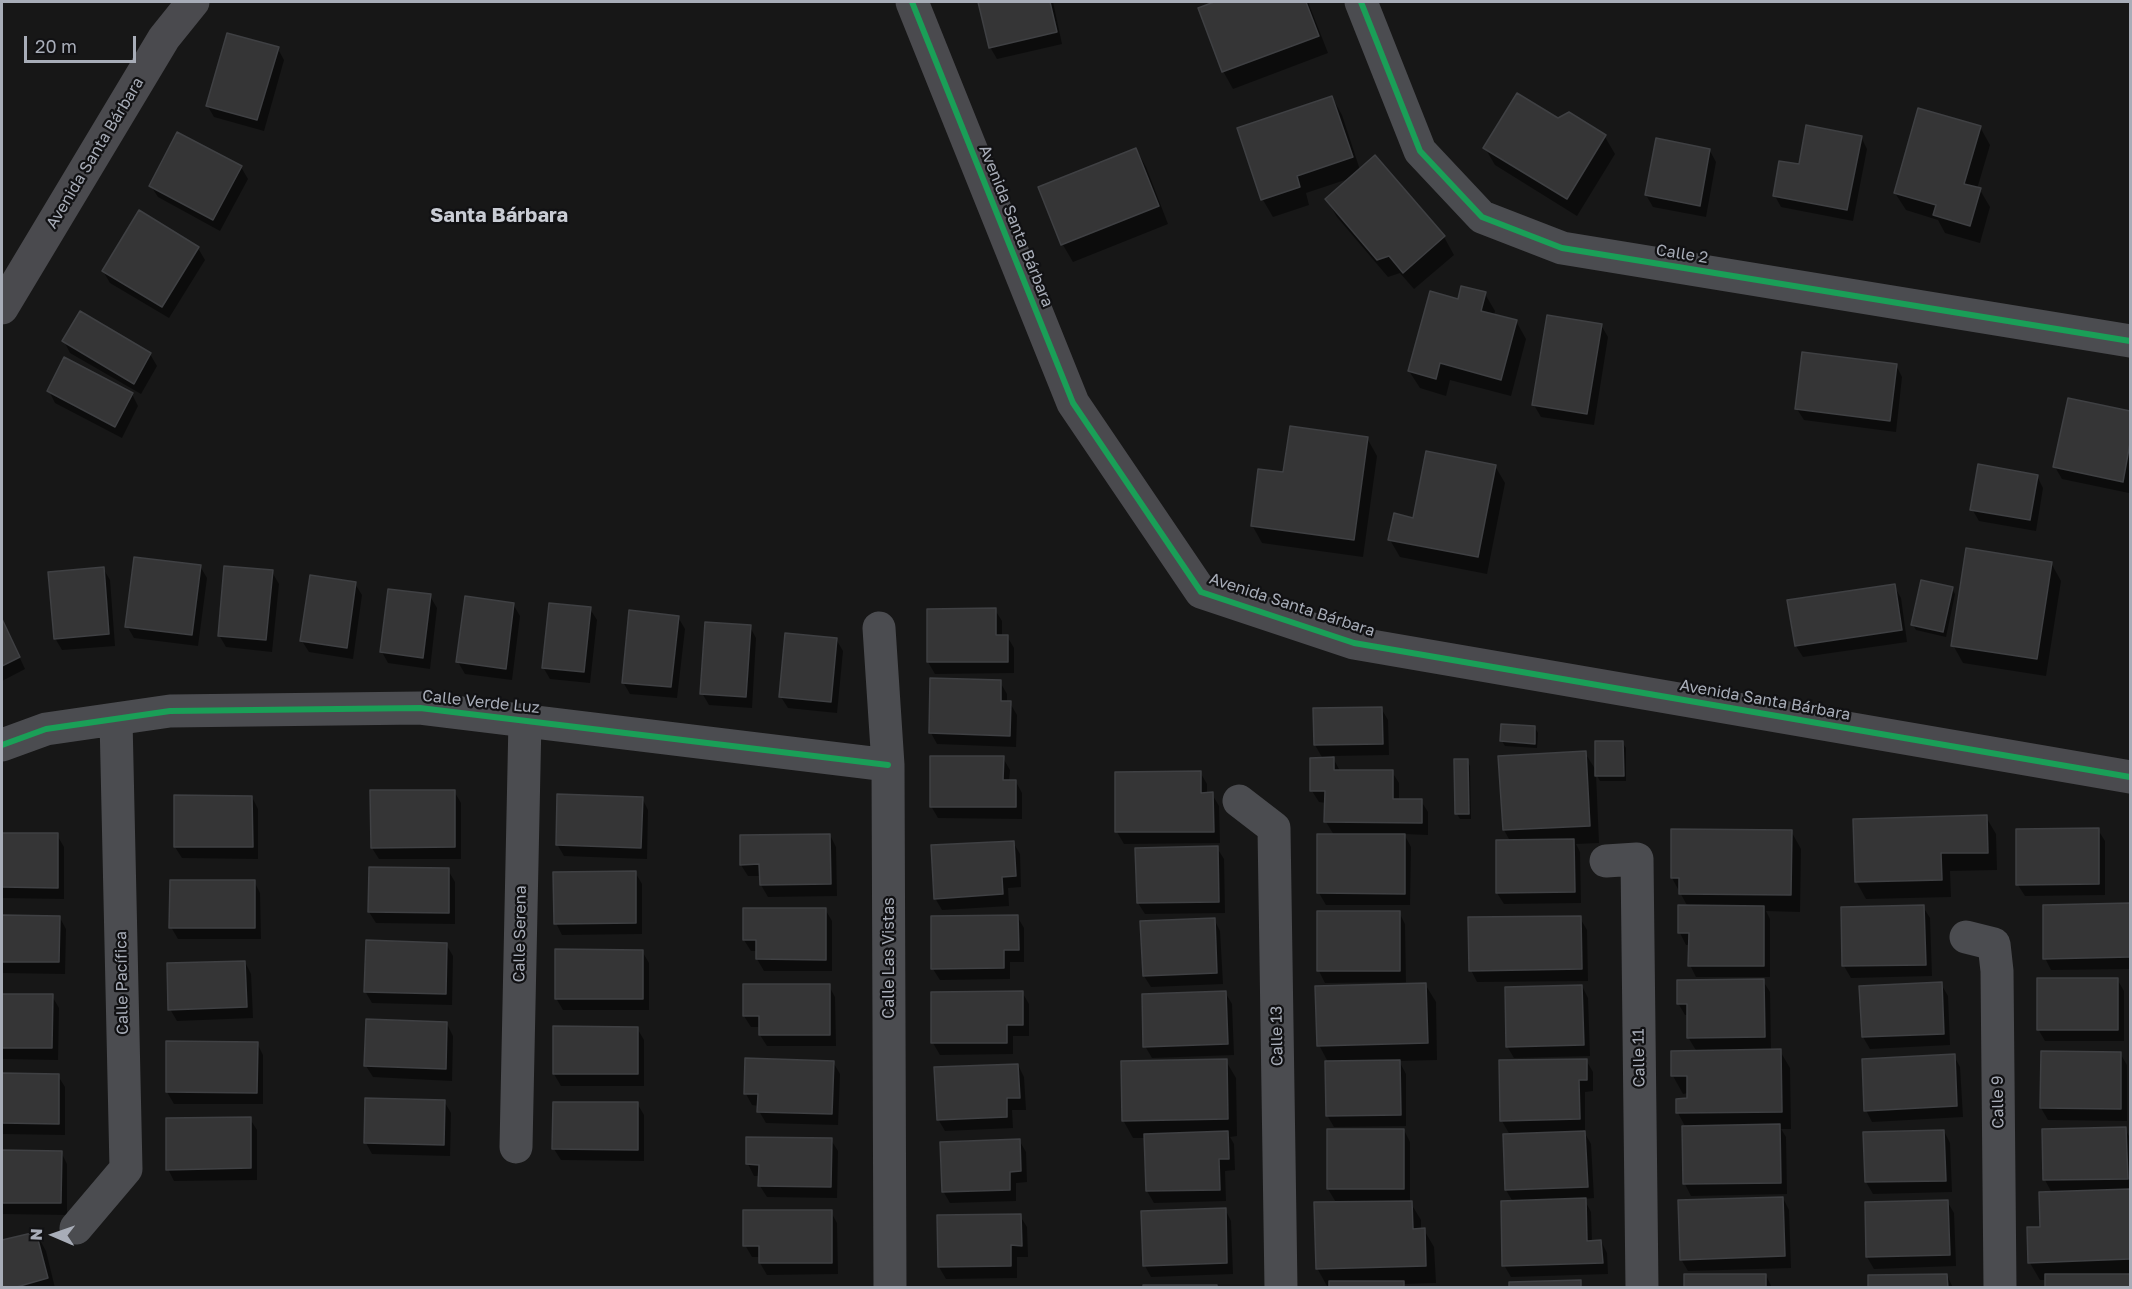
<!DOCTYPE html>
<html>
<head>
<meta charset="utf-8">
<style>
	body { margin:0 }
	#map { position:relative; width:2132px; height:1289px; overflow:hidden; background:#171717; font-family:"Golos Text",sans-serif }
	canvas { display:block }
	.frame { position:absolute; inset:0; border:3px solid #a8adb8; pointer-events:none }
	.north { position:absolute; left:24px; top:1205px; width:60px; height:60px; -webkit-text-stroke:4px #111113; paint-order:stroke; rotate:272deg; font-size:16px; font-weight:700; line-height:24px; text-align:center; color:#a8adb8 }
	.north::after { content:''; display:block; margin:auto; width:21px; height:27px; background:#a8adb8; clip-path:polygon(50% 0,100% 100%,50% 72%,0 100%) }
	.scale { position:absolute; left:24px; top:36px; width:112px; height:27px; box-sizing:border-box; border:3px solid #a8adb8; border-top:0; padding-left:8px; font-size:18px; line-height:21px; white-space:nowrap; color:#a8adb8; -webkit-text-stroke:4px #111113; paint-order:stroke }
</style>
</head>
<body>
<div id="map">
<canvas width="2132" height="1289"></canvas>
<div class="frame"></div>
<div class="north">N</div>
<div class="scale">20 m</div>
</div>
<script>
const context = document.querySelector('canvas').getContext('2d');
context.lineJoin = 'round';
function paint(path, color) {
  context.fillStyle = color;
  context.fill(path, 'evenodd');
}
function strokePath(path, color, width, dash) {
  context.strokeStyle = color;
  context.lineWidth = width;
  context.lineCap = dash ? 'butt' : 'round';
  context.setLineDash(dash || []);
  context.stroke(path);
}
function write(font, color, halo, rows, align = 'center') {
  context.font = font + ' "Golos Text",sans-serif';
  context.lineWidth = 4.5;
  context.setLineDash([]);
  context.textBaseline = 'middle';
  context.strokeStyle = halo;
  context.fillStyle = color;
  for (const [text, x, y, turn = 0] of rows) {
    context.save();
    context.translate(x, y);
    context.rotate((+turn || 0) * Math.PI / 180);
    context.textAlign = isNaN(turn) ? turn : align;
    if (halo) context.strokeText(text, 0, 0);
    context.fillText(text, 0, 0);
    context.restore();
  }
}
paint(new Path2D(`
	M980,2H1053L1062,44L997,59L990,47Z
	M1218,2H1308L1328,53L1233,89L1223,71L1200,9Z
	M278,49L284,60L264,131L214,117L207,105Z
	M1332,97L1342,115L1360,170L1444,237L1454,255L1414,289L1400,273L1388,277L1337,217L1327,200L1351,178L1306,193L1309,205L1273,217L1263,200L1239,129Z
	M1569,114L1605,137L1615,154L1577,216L1495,165L1485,148Z
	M1980,127L1990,145L1977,189L1980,190L1990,207L1980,243L1945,233L1938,220L1906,210L1895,193Z
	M1861,137L1867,149L1853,221L1781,207L1775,196L1800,166Z
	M1136,149L1146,167L1168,224L1073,262L1063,245L1040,188Z
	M1710,151L1716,162L1706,217L1653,207L1646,195Z
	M241,167L248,179L220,231L158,197L151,186Z
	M198,248L205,260L169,318L110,283L103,271Z
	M1485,294L1495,311L1494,316L1516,321L1526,339L1511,396L1450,380L1446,396L1420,388L1409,371L1459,300Z
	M1601,325L1608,337L1594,425L1541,417L1534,405Z
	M64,341L150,354L157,366L141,394L70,353Z
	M1896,365L1902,377L1896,432L1804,420L1797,409Z
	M49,391L132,394L138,406L122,438L55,403Z
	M2069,400L2130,413V485L2129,493L2062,479L2055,467Z
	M1367,438L1377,456L1363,557L1262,543L1252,525Z
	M1495,466L1505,483L1487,574L1400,557L1390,540Z
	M2037,476L2043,488L2036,531L1979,521L1972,509Z
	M2051,563L2061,581L2046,676L1963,663L1953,645Z
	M200,566L207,578L198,646L134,638L127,626Z
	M103,568L110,580L115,646L62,650L55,638Z
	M272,572L279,584L272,652L226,647L219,635Z
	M355,584L362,595L353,659L309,652L302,641Z
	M1894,586L1901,598L1907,642L1803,657L1796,646Z
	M1952,589L1955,594L1946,637L1916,630L1913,625Z
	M430,596L437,608L430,669L388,663L382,652Z
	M513,604L520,616L512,680L465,674L458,662Z
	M590,609L597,620L590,683L550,679L543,667Z
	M995,610L1002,621V636H1007L1014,648V673L935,674L928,662Z
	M678,617L685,629L677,698L630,694L623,682Z
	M2,620L25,669L2,681Z
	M750,627L756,638L752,708L709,705L702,693Z
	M836,639L843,651L837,713L788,708L781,697Z
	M1000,682L1007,694V703H1010L1017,715L1016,747L937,744L931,733Z
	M1381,708L1388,720L1389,755L1332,756L1340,771L1392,772L1399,783V800L1421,801L1428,812V835L1404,834L1411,847L1410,905H1326L1319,893L1318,836L1334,835L1326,822V803L1319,802L1312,791L1323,759L1315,745Z
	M1535,728L1538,733L1537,748L1505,746L1502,741Z
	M1622,742L1626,748V781H1600L1596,774L1599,843L1576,844L1580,852L1581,903L1504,904L1497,893L1510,841L1504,830L1585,753L1597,772Z
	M1003,758L1010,770L1009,781L1016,782L1022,793V819L938,818L931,806Z
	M1456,761H1467L1470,766L1471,819H1460L1457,814Z
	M1200,772L1207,784V794H1212L1219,806L1220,843L1124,844L1117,832Z
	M454,791L461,803V859H379L372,848Z
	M252,797L258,809V859L182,858L175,847Z
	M642,798L648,810L647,859L564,856L557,844Z
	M1986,817L1996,834L1997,870L1950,871L1951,897L1866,899L1856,881Z
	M1673,830L1791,831L1801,849L1800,912L1766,911L1770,919V977H1696L1690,965V945H1686L1680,933V907H1688L1672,878Z
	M2098,830L2105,841V895L2025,896L2018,885Z
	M2,834L57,835L64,847V899L2,898Z
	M830,835L836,847L837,896L768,897L761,885V876H748L741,865Z
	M1013,842L1020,854L1021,887L1008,888L1009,906L942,910L935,898Z
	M1217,848L1224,859L1225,913L1145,914L1138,903Z
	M448,870L455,882V924L376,923L369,912Z
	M635,872L642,884V934L562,935L556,923Z
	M254,881L260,893L261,939H178L171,927Z
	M2130,905V969L2051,970L2045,958L2044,906Z
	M1923,907L1930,918L1932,976L1851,978L1844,966L1843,908Z
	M825,909L832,921V971H764L757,959V951H751L744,940Z
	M1399,912L1405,924L1406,985L1425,984L1436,1002L1437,1060L1399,1061L1406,1074V1126L1334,1127L1327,1115L1328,1062L1319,1045L1406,985V982L1325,983L1319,971Z
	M1017,916L1024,928V962H1010V979L940,980L933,969Z
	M2,917L60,918L66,929L65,974L2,973Z
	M1580,918L1587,930L1588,981L1477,982L1471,970Z
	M1214,919L1220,931L1223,984L1151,987L1144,976Z
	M446,944L453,956L452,1005L372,1003L365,991Z
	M642,951L649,963V1010H563L556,998Z
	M245,962L251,974L253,1018L177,1021L170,1009Z
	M2117,979L2124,991V1041H2045L2038,1029Z
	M1763,981L1770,992L1771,1051H1780L1790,1068L1791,1129H1781L1786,1137L1787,1194L1691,1196L1685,1184L1684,1128H1686L1678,1113V1100H1688V1093L1683,1094L1673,1076L1672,1052H1697L1688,1037V1015H1685L1678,1003Z
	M1941,984L1948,996L1950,1045L1870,1049L1863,1037Z
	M829,986L835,997L836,1046H767L760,1035V1027H751L744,1016Z
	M1582,986L1588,998L1590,1056L1514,1058L1507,1046Z
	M1022,992L1029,1004V1036H1013V1054L940,1055L933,1043V993Z
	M1225,992L1232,1004L1234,1055L1152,1058L1145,1046Z
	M2,995L52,996L59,1008L58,1060L2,1059Z
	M447,1024L453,1036L452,1081L373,1077L366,1066Z
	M637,1028L644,1040V1086H561L554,1074Z
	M257,1043L263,1055V1104H174L167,1092Z
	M2120,1053L2127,1065V1121L2048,1120L2041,1108Z
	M1954,1056L1960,1067L1963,1117L1872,1122L1866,1110Z
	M1586,1060L1593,1072V1091L1585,1092V1130H1583L1591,1144L1594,1198L1584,1199L1591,1212L1592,1242L1601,1241L1607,1253L1608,1274L1511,1277L1504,1265L1513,1202L1506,1190L1510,1135L1502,1121Z
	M1226,1061L1236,1078L1237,1136L1230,1137L1234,1144L1235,1170L1225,1171L1226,1201L1154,1203L1147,1191L1146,1138H1133L1123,1120Z
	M833,1062L840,1074L838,1125L766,1123L759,1111V1106L752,1105L746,1094Z
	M1018,1065L1024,1077L1026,1110H1012L1013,1128L945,1131L938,1119Z
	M2,1075L58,1076L65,1087V1135L2,1134Z
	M444,1101L451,1113L450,1156L372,1154L366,1143Z
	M637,1103L644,1115V1161L561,1160L554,1149Z
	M250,1119L257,1130V1180L174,1181L168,1169Z
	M2125,1129L2130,1138V1288H2047V1280H2040L2030,1263L2052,1193L2045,1180Z
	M1404,1130L1410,1142V1202L1421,1220V1230H1424L1434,1247L1436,1283L1404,1284L1406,1288H1330V1286H1327L1317,1268L1337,1204L1328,1189Z
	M1944,1131L1950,1143L1952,1192L1873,1194L1866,1182L1865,1133Z
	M831,1140L838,1151L837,1198L767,1197L760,1186V1176H754L748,1164Z
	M1019,1140L1026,1152L1027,1182L1016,1183V1201L950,1203L943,1191Z
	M2,1151L61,1152L67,1164V1215L2,1214Z
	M1783,1198L1789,1210L1791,1268L1688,1271L1681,1259Z
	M1947,1201L1954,1213L1956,1266L1874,1269L1867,1257L1866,1204Z
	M1225,1209L1231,1221L1233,1274L1151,1277L1145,1266Z
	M831,1212L837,1223L838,1274L767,1275L760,1263V1257H752L745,1245Z
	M1020,1216L1027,1227L1028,1257H1017V1278L946,1279L939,1267Z
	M36,1233L46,1251L55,1288H2V1242Z
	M1766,1275L1772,1288H1685Z
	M1947,1275L1953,1288H1870Z`), '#0007');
const building = new Path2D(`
	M978,2H1050L1057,32L989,48Z
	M1214,2H1306L1319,36L1222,72L1198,8Z
	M227,33L279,47L257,120L206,106Z
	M1517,93L1558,118L1569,112L1606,135L1567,199L1483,148Z
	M1332,96L1353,157L1297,176L1300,187L1261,200L1237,128Z
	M1918,108L1981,126L1964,184L1981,188L1970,226L1933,215L1936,205L1894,193Z
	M1806,125L1862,136L1847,210L1773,196L1779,161L1799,164Z
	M177,132L242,166L213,220L149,186Z
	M1656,138L1710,149L1700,206L1645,195Z
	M1136,148L1159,206L1061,245L1038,187Z
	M1375,155L1445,236L1403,273L1389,256L1377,260L1325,199Z
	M139,210L199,247L162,307L102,271Z
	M1461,286L1486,292L1481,311L1517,320L1501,380L1440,363L1436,379L1408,371L1430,291L1458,299Z
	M80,311L151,353L134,384L62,341Z
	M1547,315L1602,324L1587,414L1532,405Z
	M1802,352L1897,364L1890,421L1795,409Z
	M64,357L133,393L115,427L47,391Z
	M2068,398L2130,411V443L2123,482L2053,467Z
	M1290,426L1368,437L1354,540L1251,526L1258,469L1283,472Z
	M1426,451L1496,465L1478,557L1388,540L1394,513L1413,518Z
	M1978,464L2038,475L2030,520L1970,510Z
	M1966,548L2052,562L2037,659L1951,646Z
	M134,557L201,565L192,635L125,627Z
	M224,566L273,570L266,640L218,636Z
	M104,567L109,634L54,639L48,572Z
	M310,575L356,582L347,648L300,641Z
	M1921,580L1953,587L1943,632L1911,625Z
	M1895,584L1902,630L1795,646L1787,600Z
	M388,589L431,594L423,658L380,652Z
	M465,596L514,603L506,669L456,662Z
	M549,603L591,607L584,672L542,668Z
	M996,608V635H1008V662H927V609Z
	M629,610L679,616L671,687L622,683Z
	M2,619L20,657L2,666Z
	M705,622L751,625L746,697L700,694Z
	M785,633L837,638L831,702L779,697Z
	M930,678L1001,680V701H1011L1010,736L929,733Z
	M1382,707L1383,744L1314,745L1313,708Z
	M1501,724L1535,726V744L1500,741Z
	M1595,741H1623L1624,776H1595Z
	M1586,751L1590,826L1503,830L1498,756Z
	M930,756H1004L1003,780H1016V807H930Z
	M1334,757V770H1393V799H1422V823L1324,822L1325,791H1310V758Z
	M1454,759H1468L1469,814H1455Z
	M1201,771V793L1213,792L1214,832H1115V772Z
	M370,790H455V847L371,848Z
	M557,794L643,797L641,848L556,845Z
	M174,795L252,796L253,847H174Z
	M1987,815L1988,853H1941L1942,880L1855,882L1853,819Z
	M2099,828V884L2016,885V829Z
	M1671,829L1792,830L1791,895L1679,894V878H1671Z
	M2,833H58V888L2,887Z
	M830,834L831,884L760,885L759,864L740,865V835Z
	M1317,834H1405V894L1317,893Z
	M1574,839L1575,892L1496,893V840Z
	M1014,841L1016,876L1002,877L1003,894L934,899L931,845Z
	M1218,846L1219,902L1137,903L1135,848Z
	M369,867L449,868V913L368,912Z
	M636,871V923L554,924L553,872Z
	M170,880H255V928H169Z
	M2130,903V957L2043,959V905Z
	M1678,905L1764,906V966H1688L1689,933H1678Z
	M1924,905L1926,965L1842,966L1841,907Z
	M743,908H826V960L756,959V940H743Z
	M1317,911H1400V971H1317Z
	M2,915L60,916L59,962H2Z
	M1018,915L1019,950H1004V968L931,969V916Z
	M1581,916L1582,969L1469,971L1468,917Z
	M1215,918L1217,973L1143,976L1140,921Z
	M366,940L447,943L446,994L364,992Z
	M555,949L643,950V999H555Z
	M245,961L247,1007L168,1010L167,963Z
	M2037,978H2118V1030H2037Z
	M1764,979L1765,1037L1687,1038V1004H1677V980Z
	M1942,982L1944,1034L1862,1037L1859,986Z
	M1426,983L1428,1043L1317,1046L1315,986Z
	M743,984H830V1035H759V1016H743Z
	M1582,985L1584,1045L1506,1047L1505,987Z
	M1023,991V1025H1007V1043H931V992Z
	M1226,991L1228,1044L1143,1047L1142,994Z
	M2,994H53L52,1048H2Z
	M366,1019L447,1022L446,1069L364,1066Z
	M553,1026L638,1027V1074H553Z
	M166,1041L258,1042L257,1093L166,1092Z
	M1781,1049L1782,1112L1676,1113V1099L1687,1098V1076H1671V1051Z
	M2041,1051L2121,1052V1109L2040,1108Z
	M1955,1054L1957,1106L1864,1111L1862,1059Z
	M745,1058L834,1061L832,1114L757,1112L758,1094H744Z
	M1227,1059L1228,1119L1122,1121L1121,1061Z
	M1587,1059V1080H1579L1580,1119L1500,1121L1499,1060Z
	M1400,1060L1401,1115L1326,1116L1325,1061Z
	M1018,1064L1020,1098H1007V1117L937,1120L934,1067Z
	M2,1073L59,1074V1124L2,1123Z
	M365,1098L445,1100L444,1145L364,1143Z
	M553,1102H638V1150L552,1149Z
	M251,1117V1168L166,1170V1118Z
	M1780,1124L1781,1183L1683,1184L1682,1126Z
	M2126,1127L2128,1179L2043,1180L2042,1129Z
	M1327,1129H1404V1189H1327Z
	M1944,1130L1946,1181L1865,1182L1863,1132Z
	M1228,1131L1229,1159H1219L1220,1190L1146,1191L1144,1134Z
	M1585,1131L1588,1187L1505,1190L1503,1134Z
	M746,1137L832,1138L831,1187L758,1186L759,1165L746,1164Z
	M1020,1139L1021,1171L1010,1172V1190L942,1192L940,1142Z
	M2,1150L62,1151L61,1203H2Z
	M2130,1189V1259L2028,1263L2027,1227H2040L2039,1192Z
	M1783,1197L1785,1256L1680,1260L1678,1200Z
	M1586,1198L1587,1241L1601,1240L1603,1263L1502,1266L1501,1201Z
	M1948,1200L1950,1255L1866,1257L1865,1202Z
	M1412,1201L1413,1229L1425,1228L1426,1266L1316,1269L1314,1202Z
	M1226,1208L1227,1263L1143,1266L1141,1211Z
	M743,1210H832V1263H759V1246H743Z
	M1021,1214L1022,1246L1011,1245V1266L938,1267L937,1215Z
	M36,1232L48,1278L13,1288H2V1240Z
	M1684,1274H1766V1288H1684Z
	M1947,1274L1948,1288H1868V1275Z
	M2045,1274H2130V1288H2045Z
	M1581,1280V1288H1509V1282Z
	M1329,1281H1404V1288H1329Z
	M1143,1285H1217V1288H1143Z`);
paint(building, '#353536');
strokePath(building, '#3f4043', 1.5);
strokePath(new Path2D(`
	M1361,2L1420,151L1482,217L1562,248L2130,341
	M879,628L888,765L890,1288
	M2,745L46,729L170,711L420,708L888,765
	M1239,801L1274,828L1281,1288
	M1606,861L1637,859L1642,1288
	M1966,937L1994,944L1997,971L2000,1288
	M516,1147L525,720
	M76,1228L126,1169L116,719`), '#4b4c50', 33);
strokePath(new Path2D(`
	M912,2L1073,403L1201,592L1354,643L2130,777
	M2,308L164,38L193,2`), '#4a4a4e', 33);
strokePath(new Path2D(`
	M912,2L1073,403L1201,592L1354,643L2130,777
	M1361,2L1420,151L1482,217L1562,248L2130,341
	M2,745L46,729L170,711L420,708L888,765`), '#1a9f57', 6);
write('16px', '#a8adb8', '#111113', [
	["Avenida Santa Bárbara",95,153,-59],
	["Avenida Santa Bárbara",1016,226,68],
	["Calle 2",1682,254,9],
	["Avenida Santa Bárbara",1292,605,18],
	["Avenida Santa Bárbara",1765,700,10],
	["Calle Verde Luz",481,702,6],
	["Calle Serena",520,934,-89],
	["Calle Las Vistas",889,958,-90],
	["Calle Pacífica",122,983,-91],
	["Calle 13",1277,1036,-91],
	["Calle 11",1639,1058,-91],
	["Calle 9",1998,1102,-91]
]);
write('bold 20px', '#c9ccd4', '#111113', [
	["Santa Bárbara",499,216]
]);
</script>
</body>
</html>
